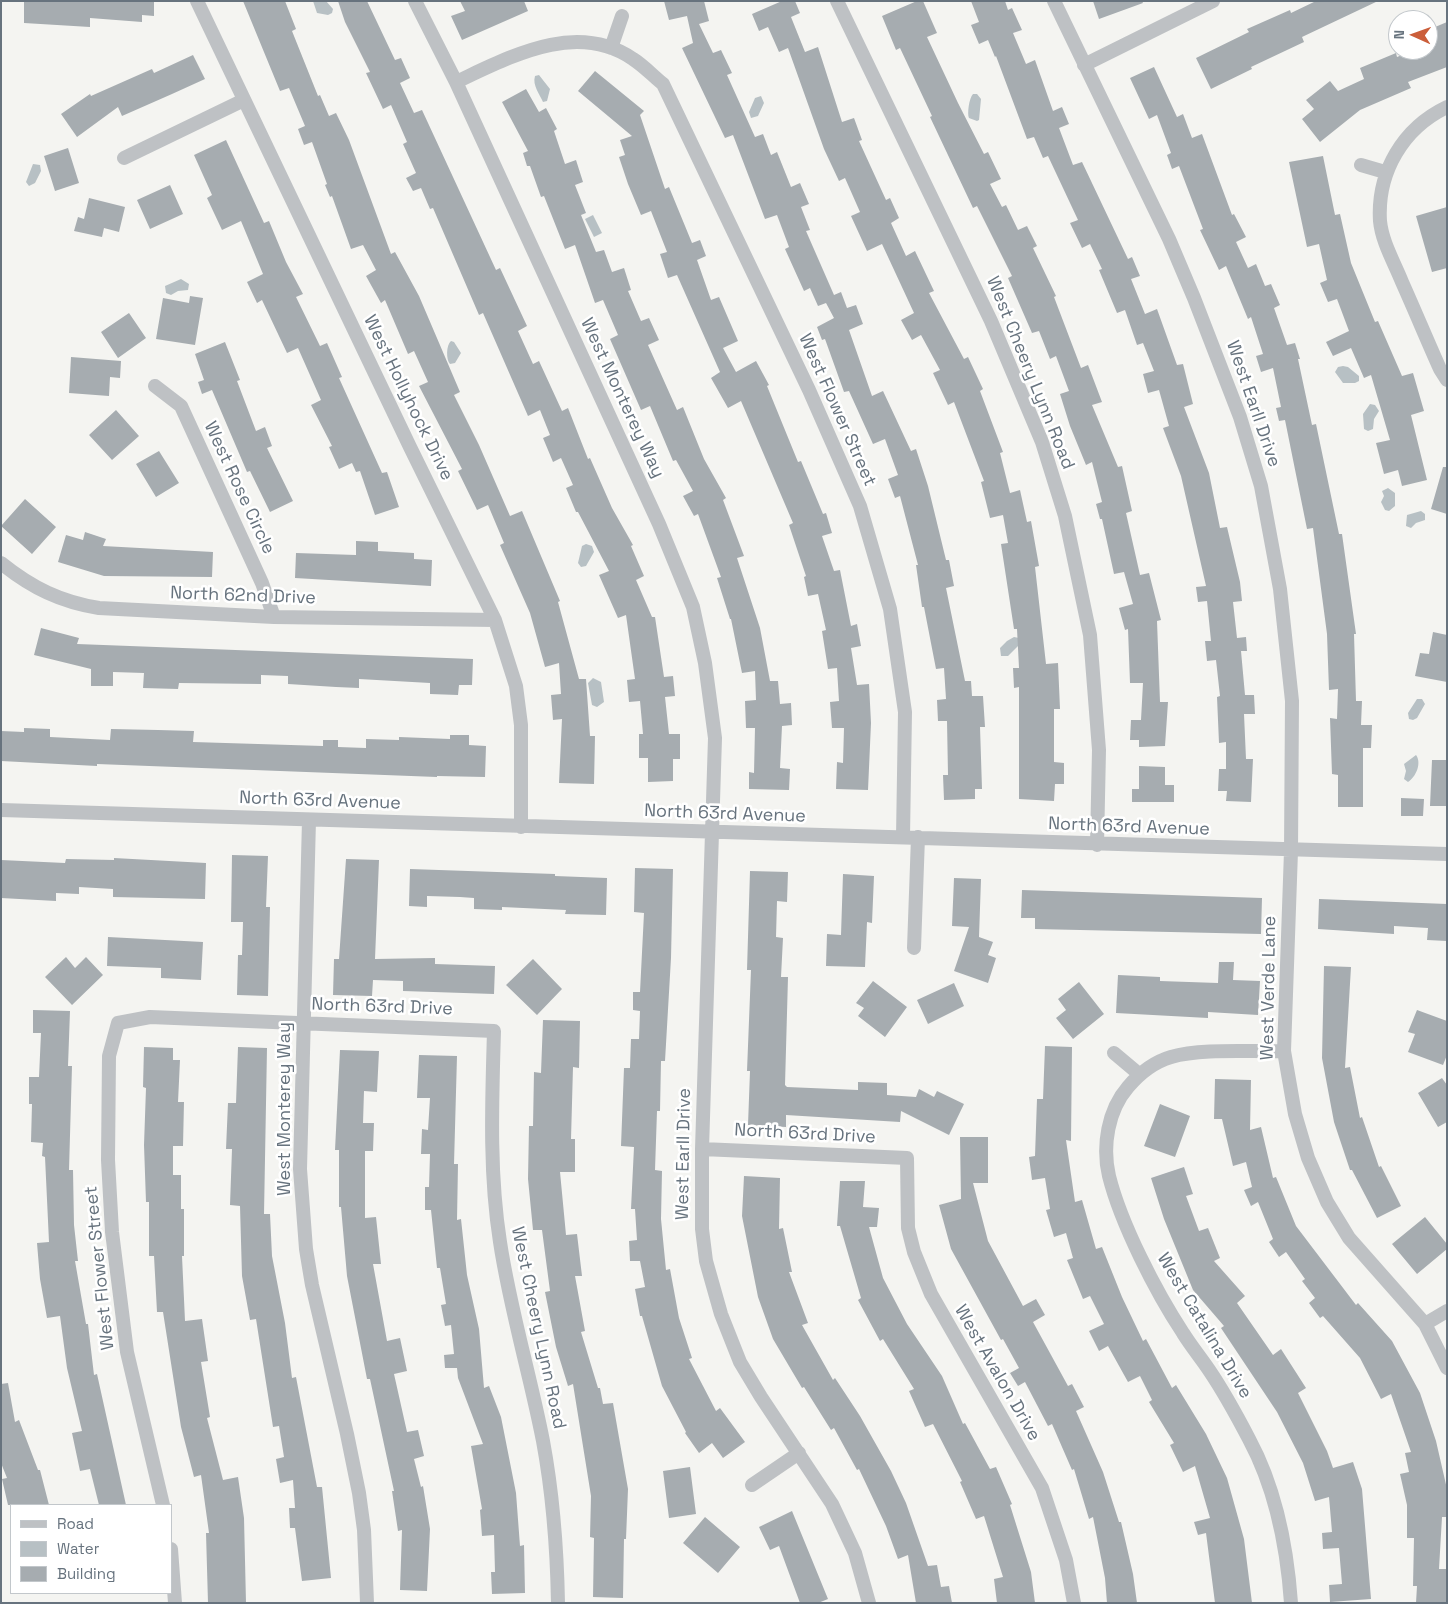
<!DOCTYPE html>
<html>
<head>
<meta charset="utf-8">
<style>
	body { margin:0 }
	#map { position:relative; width:1448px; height:1604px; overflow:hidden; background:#f4f4f1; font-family:"Space Grotesk",sans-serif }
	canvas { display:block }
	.frame { position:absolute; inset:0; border:2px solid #67737e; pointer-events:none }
	.legend { position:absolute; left:10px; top:1504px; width:162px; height:90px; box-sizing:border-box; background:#fff; border:1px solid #c2c7cb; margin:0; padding:6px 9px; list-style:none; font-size:15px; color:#67737e }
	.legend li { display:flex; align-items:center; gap:10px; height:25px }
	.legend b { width:25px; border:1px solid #c2c7cb }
	.north { position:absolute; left:1388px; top:10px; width:50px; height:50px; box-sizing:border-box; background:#fff; border:1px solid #c2c7cb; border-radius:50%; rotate:272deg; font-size:14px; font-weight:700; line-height:20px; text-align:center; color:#67737e }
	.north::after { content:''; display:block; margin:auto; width:18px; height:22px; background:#cb5e3a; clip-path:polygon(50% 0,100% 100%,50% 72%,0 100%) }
</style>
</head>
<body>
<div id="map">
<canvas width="1448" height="1604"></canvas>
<div class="frame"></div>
<ul class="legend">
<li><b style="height:6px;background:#bec1c4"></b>Road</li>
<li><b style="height:14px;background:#b7c0c4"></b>Water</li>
<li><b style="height:14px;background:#a6acb0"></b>Building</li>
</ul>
<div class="north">N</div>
</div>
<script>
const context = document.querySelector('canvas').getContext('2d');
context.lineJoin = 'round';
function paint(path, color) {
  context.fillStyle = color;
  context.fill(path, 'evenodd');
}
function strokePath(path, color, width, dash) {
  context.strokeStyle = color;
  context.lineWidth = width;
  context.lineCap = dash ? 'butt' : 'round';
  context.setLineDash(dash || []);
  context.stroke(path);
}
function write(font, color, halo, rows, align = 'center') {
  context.font = font + ' "Space Grotesk",sans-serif';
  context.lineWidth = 5;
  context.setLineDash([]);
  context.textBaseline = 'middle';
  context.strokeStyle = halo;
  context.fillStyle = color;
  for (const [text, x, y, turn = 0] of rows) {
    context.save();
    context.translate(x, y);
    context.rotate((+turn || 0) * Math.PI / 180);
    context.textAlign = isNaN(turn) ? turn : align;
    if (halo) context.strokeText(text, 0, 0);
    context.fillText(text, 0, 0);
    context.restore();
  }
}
paint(new Path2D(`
	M313,1H326L333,9L332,13L328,15L317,13Z
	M539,75L550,89L547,101L543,102C540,95 532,85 535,76Z
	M973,94H977L981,99L979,120L977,121L969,118C967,114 969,98 973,94Z
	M761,96L764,103L758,116L751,118L749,112L755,98Z
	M33,164L40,165L41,171L35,183L29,186L26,182Z
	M593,215L602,233L594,237L585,219Z
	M181,279L189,284L188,290L178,291L171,295L166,293L165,286Z
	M451,341L454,342L461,353L455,363L450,364C446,360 446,345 451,341Z
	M1343,366L1348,367L1359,376V381L1355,383H1343L1335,372L1338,367Z
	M1370,404L1375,405L1379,411L1374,419L1373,429L1368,431L1364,429L1363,414Z
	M1388,488L1395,493V506L1389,511L1385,510L1381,502L1384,496L1382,491Z
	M1421,511L1425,514V520L1416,523L1411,528L1406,526L1407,515Z
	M586,544L592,546L594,552L586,566L581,567L578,563L582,546Z
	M1014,637L1019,638L1020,644L1008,656H1001L1000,648L1007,641Z
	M593,678L601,682L604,702L597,707L592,705L588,683Z
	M1417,699H1422L1425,704L1417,718L1413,720L1409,719L1408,713Z
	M1416,755C1422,763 1416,777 1408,782L1404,779L1406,771L1404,764Z`), '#b7c0c4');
paint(new Path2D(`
	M24,1H154V16L142,15V22L90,18V27L24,23Z
	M243,1H285L296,29L292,31L318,96L320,95L329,116L336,113L349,140L391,254L395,252L419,296L460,392L454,395L479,445L510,516L522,511L560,601L558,602L579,679H586L590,736H595L594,784L559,783L562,719L553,720L551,695L561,694L559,663L545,667L530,613L500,545L504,543L488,505L477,510L458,471L462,469L419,386L428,382L414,351L408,354L385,300L381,303L366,276L376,270L363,245L351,249L332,196L330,197L325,185L327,184L312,142L304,145L298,129L305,126L289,88L280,91Z
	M338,1H367L395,60L401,58L410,78L400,83L414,113L422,110L496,270L500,268L527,326L518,331L533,364L539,361L562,411L568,408L588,459L590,458L612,508L633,545L631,546L644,576L636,580L652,617H655L664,677L673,676L675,696L665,697L669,734H680V759H673V781L648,782V758H639V734H643L640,701L629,702L627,680L635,679L626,615L618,618L599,575L609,571L578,512H576L566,488L573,485L561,458L553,462L543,438L550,435L540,410L528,416L483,313L479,315L433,208L430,209L421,188L413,191L406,178L416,173L403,144L407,142L391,105L383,109L366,73L370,72L345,22Z
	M460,1H524L528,11L462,40L451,16L465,11Z
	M664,1H704L709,21L699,24L713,53L721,50L732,73L727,75L755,137L763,134L771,155L777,152L791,187L800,183L809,204L801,207L810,230L806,231L834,295L841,292L847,308L856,305L863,324L849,330L872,396L883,391L911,451L916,449L928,486L946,560H949L954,586L946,588L965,681H971L972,696H983L985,727H980L982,789H975V799L944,800L943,775H948L947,721H938L937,700L946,699L944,668L936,669L924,607H922L916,565H918L900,496L895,498L888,479L898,475L885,439L873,444L849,391L844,392L825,339L822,340L817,327L834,318L826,303L818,306L810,288L804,291L785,249L789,247L777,215L765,219L733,135L725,138L682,48L693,43L687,16L669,20Z
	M782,1H795L800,13L791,17L805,52L818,47L842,122L854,118L862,140L859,141L886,200L890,198L899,218L891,223L906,256L915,251L934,291L929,293L964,359L968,357L983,389L980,391L1003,452L1000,453L1010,493L1020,490L1027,522L1031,521L1039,566L1035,567L1046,664L1058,663L1060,709H1054V762L1064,763V784H1055L1054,801L1019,799V687L1014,688L1013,668H1019L1017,629H1014L1001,544L1008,543L1003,515L990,518L981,482L984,481L954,402L948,405L933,373L940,370L921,335L912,340L901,320L914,313L882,244L867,251L851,216L860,212L845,178L839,181L824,149L788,48L779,52L768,27L759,31L752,14Z
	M917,1H923L937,33L927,37L958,103L984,154L988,152L1001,179L990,184L1002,207L1006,205L1018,230L1027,226L1037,246L1033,248L1056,296L1054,297L1081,368L1088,365L1102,402L1092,405L1118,467L1122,466L1132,511L1126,513L1140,575L1149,573L1161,620L1157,621L1160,702H1168L1165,746L1139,747V740H1130L1131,720H1141L1143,683H1130L1128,629L1125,630L1119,608L1133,604L1124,572L1114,574L1102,519H1100L1096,504L1102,502L1092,462L1086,465L1070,426L1060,394L1069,391L1056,356L1050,359L1039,331L1032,333L1008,278L1012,276L977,206L973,208L930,117L932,116L900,48L896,50L882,16Z
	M971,1H1005L1008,10L1012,8L1022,30L1013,33L1026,64L1035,60L1053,111L1062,107L1069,124L1059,128L1073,165L1082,162L1128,259L1132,257L1140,276L1131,279L1145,314L1157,309L1177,365L1183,364L1193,404L1184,407L1209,473L1220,528L1227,527L1240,582L1242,601L1233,602L1237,638L1246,637L1247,651H1241L1245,695H1254L1255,714H1244L1246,759H1253L1251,802L1226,801L1227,791H1218L1219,769H1226V742L1219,743L1217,697L1220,696L1216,660L1207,661L1205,641H1211L1207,601L1198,602L1196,587L1206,586L1181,476L1163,428L1169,426L1159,390L1148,393L1143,374L1154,371L1143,343L1137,345L1125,310L1117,313L1099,270L1102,269L1090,244L1082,248L1070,223L1078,220L1048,156L1043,158L1034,137L1027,139L996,56L995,57L988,40L979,44L971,25L979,22Z
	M1093,1H1142L1143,3L1099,19Z
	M1316,1H1378L1302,37L1304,42L1251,67L1252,69L1211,89L1196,58L1249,32L1247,29L1290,10L1291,13Z
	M1447,22V67L1408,82L1411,88L1360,110L1320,142L1302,119L1314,109L1306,100L1330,81L1338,91L1364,79L1360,68L1396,53L1397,57L1415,50H1428V30Z
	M193,55L205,79L172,94L122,116L118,107L77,137L61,114L90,94L91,96L152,69L154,73Z
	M1154,67L1177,117L1183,114L1192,138L1202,134L1232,215L1234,214L1246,237L1236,242L1248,268L1256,264L1265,286L1271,284L1280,305L1274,308L1287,345L1295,343L1300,359H1298L1312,425L1316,424L1339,534H1342L1356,634H1354L1356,701H1362L1361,725H1372L1371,748H1363V807H1338V775L1332,774L1330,718L1337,719L1338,689L1329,690L1327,634L1313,528L1307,529L1285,420L1279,421L1276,408L1281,407L1273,368L1261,372L1256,356L1263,354L1251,317L1248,319L1226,266L1219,270L1200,230L1203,229L1179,166L1172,169L1167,155L1171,153L1157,115L1149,119L1130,78Z
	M595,71L644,111L640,115L665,189L669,187L692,243L700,240L706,256L697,260L711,300L719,297L738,341L723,348L736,372L756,361L769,385L767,386L798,462L801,461L823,514L826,513L832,533L822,536L834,571L840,570L851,626L857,624L861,646L851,648L857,685L869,684L871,723L868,790L836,789L837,762L843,763L844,728H832L830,702L839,701L837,668L828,669L822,631L826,630L818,594L808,596L804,577L806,576L789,525L793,523L741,401L728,408L711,378L720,372L677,275L668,278L660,254L667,252L651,211L641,215L628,184L619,157L625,155L620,140L632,136L578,91Z
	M526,89L539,112L546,108L557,129L554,131L565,164L576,160L583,182L575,185L586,213L581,215L596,252L604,250L612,272L624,268L631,290L628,291L641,321L649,318L659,340L648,345L677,410L683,407L704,459L726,498L723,500L744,556L737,558L760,628L770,681H778L780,704L791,703L792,725L782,726L780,768L790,769L789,790L749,789V772L754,773L755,728H746L745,701L756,700L755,671L742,673L731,619H730L717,578L721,577L698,514L694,516L683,496L693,491L676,460L673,461L650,406L641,410L610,339L618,335L603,300L595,303L575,245L565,249L544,196L541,197L530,166H527L523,153L528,151L502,102Z
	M226,140L264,223L269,221L286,262L303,294L296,297L320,346L327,343L342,377L339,378L382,473L387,472L399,507L375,515L360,471L356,472L352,463L339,469L329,447L332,446L311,405L321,400L298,348L287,353L262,300L257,303L247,282L263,274L241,221L222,230L207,198L212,195L194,155Z
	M68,148L79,183L55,191L44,156Z
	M1323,156L1335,215L1340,214L1351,263L1375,322L1378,321L1402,376L1413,373L1424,411L1411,415L1427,480L1402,486L1398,470L1384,474L1376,443L1390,440L1371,375L1364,378L1351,348L1333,356L1326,342L1349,331L1337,299L1328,302L1320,283L1327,280L1319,244L1307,247L1289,162Z
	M170,185L183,214L150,229L137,200Z
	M89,198L125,207L119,232L104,228L102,237L74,231L78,217L84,219Z
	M1447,207V268L1432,272L1416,216Z
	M190,296L203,298L195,345L156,339L163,298L189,303Z
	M129,313L146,338L118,358L101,332Z
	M225,342L240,380L237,381L256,431L265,427L272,446L267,448L293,501L270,512L250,471L247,472L212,390L202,394L198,382L204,380L195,354Z
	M71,357L121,361L120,378L110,377L109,396L69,393Z
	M116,410L139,436L112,460L89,435Z
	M159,451L179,483L156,497L136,464Z
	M1443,467H1447V514L1431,509Z
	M25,499L56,527L32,554L1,526Z
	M85,532L106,539L103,546L213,552L212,577L104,576L58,562L66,535L83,540Z
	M356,541L378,542V551L414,553V559L432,560L431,586L295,578L296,553L356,555Z
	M41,628L79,638L77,644L473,659L472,685H459L458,695L430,694V683L359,679V688L336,687L288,684V676L261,675V684L179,683L178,689L143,688L144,673L113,672V686H91V669L34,655Z
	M1433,632L1447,635V682L1415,676L1420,653L1429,654Z
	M24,728L50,729V737L110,740L111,729L158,730L194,731L193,742L323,746V740H338V747L366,748V739L399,740V737L450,739V735H469V745L486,746L485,777L437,776V777L97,764V766L1,761V731L24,732Z
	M1432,760H1447V806H1430Z
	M1139,766L1165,767V785H1174V802H1132V789H1139Z
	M1401,798L1424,799L1423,816H1401Z
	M232,855L268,856L266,907H270L268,996L237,995L238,955H242L243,922H231Z
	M114,858L206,863L205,899L113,897V889L79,887V894L56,893V901L1,898V860L65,863L66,859L114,860Z
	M346,859L379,860L375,959L435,958V964L495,966L494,994L403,991V981L373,980L372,996L333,995L334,959H339Z
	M635,868L673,869L671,958L665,1061H661L660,1111H657L655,1170L662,1171L661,1219L666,1270L670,1269L679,1318L692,1358L689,1359L716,1411L720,1408L745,1442L723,1458L712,1443L699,1453L685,1433L686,1432L662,1386L642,1316H640L635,1289L645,1287L640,1261H630L629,1241L637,1240L635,1209H631L634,1147L621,1146L624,1068H630L631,1039H639L640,1011L633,1010V992H640L644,913L634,912Z
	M410,869L555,874V876L607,878L606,915L565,914L566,910L502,907V910L474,909V898L460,897L427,896V907L409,906Z
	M750,871L788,872L787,902L777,901L776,937L783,938L781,977H788L785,1085L787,1087L858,1090V1082L887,1083V1095L916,1097L919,1089L934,1097L937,1091L964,1104L949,1135L901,1111L900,1122L786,1115V1127L748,1125L750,1071H747L751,970H747Z
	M843,874L874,876L872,923L867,922L865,967L826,966L827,934L841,935Z
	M954,878L981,879L979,937L993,942L988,955L996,958L988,983L954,971L969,927L952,926Z
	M1022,890L1262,898L1261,934L1035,929V918H1021Z
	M1319,899L1447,904V941L1427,940L1428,928L1394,926V934L1318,929Z
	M108,937L203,942L201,980L161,978V968L107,966Z
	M66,957L75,968L86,957L103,975L72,1005L45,977Z
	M533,959L562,989L537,1015L506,985Z
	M1219,962H1234L1233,980L1260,981L1258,1015L1208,1012V1018L1116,1013L1118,975L1160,977V981L1218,983Z
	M1324,966L1351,967L1345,1068L1350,1067L1360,1118L1362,1117L1379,1167L1381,1166L1401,1206L1377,1218L1352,1170H1350L1334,1122L1322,1058Z
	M873,981L907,1007L885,1037L858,1016L864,1008L856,1003Z
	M1079,982L1104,1014L1073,1039L1056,1018L1066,1010L1058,999Z
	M954,983L964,1006L928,1024L917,1000Z
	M33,1010L70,1011L68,1066H72L69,1170H73L74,1225L78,1261H75L86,1324H88L94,1375L97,1374L126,1505H99L90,1469L80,1471L72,1433L82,1431L67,1368L60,1316L47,1318L40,1279L37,1243L49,1242L45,1157L42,1156L43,1143L31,1142L32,1104H29V1077H39L41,1033H33Z
	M1417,1010L1447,1021V1055L1443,1065L1408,1052L1415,1034L1408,1032Z
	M543,1020L580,1021L579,1068L573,1067L571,1139H575V1172H560L566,1235L577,1234L582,1276H575L585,1331L581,1332L598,1388H600L603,1404L613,1403L628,1489L626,1539H624L623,1598L593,1597L594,1538L590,1537L591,1496L573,1384L568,1386L556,1347L545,1292L550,1291L542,1230H533L528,1179L529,1126H533L534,1072L541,1073Z
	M1045,1046L1072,1047L1071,1141L1066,1140L1075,1202L1082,1200L1096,1249L1102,1247L1122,1297L1143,1341L1146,1339L1172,1388L1176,1385L1206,1434L1227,1478L1244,1539L1252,1603H1215L1206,1533L1198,1535L1194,1522L1210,1518L1195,1466L1183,1472L1170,1445L1174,1443L1149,1402L1152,1400L1140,1376L1128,1382L1108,1346L1099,1351L1089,1331L1104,1324L1090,1296L1083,1299L1067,1260L1073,1258L1066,1233L1054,1237L1046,1210L1050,1209L1045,1178L1032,1180L1029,1157L1035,1156L1037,1099H1043Z
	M144,1047L173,1048V1060H180L178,1102H184L183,1146H173V1175H181V1209H184V1256H182L185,1321L202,1319L208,1361L201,1362L210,1417L207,1418L223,1480L238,1477L244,1518L246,1603H208L206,1533H209L201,1475L194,1477L181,1427L163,1312H157L154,1256H149V1202H146L144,1145L146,1088L143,1087Z
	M238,1047L267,1048L264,1214H270L272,1256L285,1323L292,1378L296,1377L317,1487H322L331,1578L302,1581L295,1528H290L289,1508H295L293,1480L280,1483L276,1459L284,1457L279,1426L273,1427L256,1319L250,1320L242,1276L240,1206L230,1205L232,1149H226L228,1103H236Z
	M340,1050L379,1051L377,1092L364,1091L363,1123H374L373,1151H365V1218L376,1217L381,1264H373L387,1341L400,1338L407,1371L394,1374L407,1432L418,1430L424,1456L414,1459L421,1487L423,1486L430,1529L427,1591L400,1590L402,1530L398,1531L392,1491H394L370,1379H367L347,1276L341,1207H339V1150H335Z
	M419,1055L457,1056L454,1164H458L457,1220L461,1219L467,1275L479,1329L484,1388L489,1386L501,1417L516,1493L520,1546L524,1545L525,1593L492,1594L491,1572H495L494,1535L482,1536L480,1510L482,1509L471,1446L483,1444L458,1378L457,1368H445L444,1355L454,1354L451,1325L445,1326L441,1305L446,1304L440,1268H437L431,1210H425V1187H429L430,1154H421L422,1129L428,1130L430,1098H417Z
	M1442,1078L1447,1085V1122L1438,1127L1418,1093Z
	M1215,1079L1251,1080L1250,1130L1261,1127L1273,1178L1276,1177L1296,1226L1356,1305L1358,1303L1392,1341L1420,1393L1436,1441L1447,1489V1517H1442L1439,1569H1447V1603H1416L1417,1586H1413L1414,1538H1407V1505L1400,1474L1409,1472L1405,1453L1411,1452L1391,1394L1381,1399L1360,1358L1323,1316L1320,1318L1309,1303L1315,1298L1302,1281L1305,1279L1286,1252L1279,1257L1269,1242L1273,1239L1258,1202L1251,1206L1244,1190L1252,1187L1246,1162L1233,1166L1222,1119H1214Z
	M1160,1104L1190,1116L1175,1157L1144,1146Z
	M960,1137H988V1183H973L988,1241L1023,1306L1036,1299L1045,1315L1033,1322L1068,1386L1072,1384L1084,1407L1076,1411L1103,1472L1119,1522H1121L1133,1574L1137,1603H1107L1105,1578L1093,1517L1089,1519L1074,1469L1072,1470L1052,1424L1048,1426L1025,1382L1018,1386L1010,1373L1019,1368L1003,1339L1001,1340L951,1249L939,1205L961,1199Z
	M1184,1167L1193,1194L1186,1196L1199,1231L1208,1228L1220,1258L1214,1261L1245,1296L1237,1303L1273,1355L1281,1349L1306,1388L1298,1393L1327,1451L1333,1468L1353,1462L1362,1489L1371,1599L1330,1602L1329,1585L1342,1584L1339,1548L1323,1549L1322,1533L1332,1532L1329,1497L1315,1501L1303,1463L1277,1412L1221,1328L1224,1326L1193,1290L1164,1219L1151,1178Z
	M744,1176L780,1178L779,1229L783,1228L792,1272H789L808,1323L802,1325L833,1380L835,1378L860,1416L891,1471L906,1503L928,1566L937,1565L941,1587L949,1586L952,1603H916L908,1555L898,1559L886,1526L859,1469L857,1470L834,1428L831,1430L804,1387L802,1388L773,1339L758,1297L742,1216Z
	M840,1181H865L863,1207L879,1208L877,1227H869L883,1278L907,1324L942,1376L963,1424L965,1423L990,1469L996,1467L1012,1504L1010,1505L1031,1572L1035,1603H997L994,1579L1003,1577L984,1516L976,1519L960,1482L962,1481L933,1424L925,1427L909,1391L914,1389L883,1339L880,1341L858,1300L861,1298L840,1226H837Z
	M1425,1217L1447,1244V1249L1417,1274L1392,1244Z
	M8,1383L15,1422L19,1420L38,1470H40L49,1505H8L2,1479L7,1478L1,1463V1384Z
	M690,1467L696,1514L669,1518L663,1471Z
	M792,1511L828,1599L818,1603H800L779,1546L770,1550L759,1527Z
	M705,1517L740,1547L718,1573L683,1543Z`), '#a6acb0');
strokePath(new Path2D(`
	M197,1L410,447L495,620L516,686L521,725V827
	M415,1L456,82L659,524L693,607L705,663L715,738L702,1149V1229L706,1261L721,1314L740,1362L761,1397L832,1504L855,1553L869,1603
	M837,1L991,321L1042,442L1065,516L1090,635L1099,750L1097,845
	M1054,1L1169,239L1194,298L1240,417L1261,486L1280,589L1292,701L1291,851L1284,1051L1295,1114L1308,1158L1327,1202L1349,1238L1425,1324L1447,1368
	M611,48L622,16
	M1084,65L1213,1
	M456,82C510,57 576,20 633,59C644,66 653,76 663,84L809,390L860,506L890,609L905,712L903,837
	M1447,107C1403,128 1377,172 1380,221C1382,242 1394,262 1402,282C1415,311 1427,340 1440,369L1447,380
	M124,158L244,100
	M1361,165L1385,172
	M155,386L181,406L262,583L274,617
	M1,563C32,588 61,602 99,608L274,617L495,620
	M1,810L1447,854
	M309,820L300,1169L306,1249L312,1285L347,1434L359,1493L364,1530L367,1603
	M914,948L918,837
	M1284,1051C1251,1052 1201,1048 1171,1057C1154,1062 1139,1074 1128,1087C1108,1110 1102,1146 1109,1176C1121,1224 1156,1292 1183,1333C1191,1346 1201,1358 1209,1370C1224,1392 1237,1416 1249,1439C1276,1489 1287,1546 1291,1603
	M1114,1053L1139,1074
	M702,1149L907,1158L908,1228L914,1252L931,1294L1042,1488L1066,1560L1074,1603
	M1425,1324L1447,1311
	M752,1485L799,1453
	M163,1505L127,1352L112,1232L108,1160L109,1056L118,1023L150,1017L494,1031C492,1101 489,1172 500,1242C510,1309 530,1374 543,1441C553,1495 557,1548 558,1603
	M171,1549L175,1603`), '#bec1c4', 14);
write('18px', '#67737e', '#fff', [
	["West Cheery Lynn Road",1030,373,68],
	["West Hollyhock Drive",408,398,64],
	["West Monterey Way",622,398,65],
	["West Earll Drive",1253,404,71],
	["West Flower Street",837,410,66],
	["West Rose Circle",239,488,65],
	["North 62nd Drive",243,596,2],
	["North 63rd Avenue",320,801,2],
	["North 63rd Avenue",725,814,2],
	["North 63rd Avenue",1129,827,2],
	["West Verde Lane",1269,988,-89],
	["North 63rd Drive",382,1007,2],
	["West Monterey Way",285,1109,-90],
	["North 63rd Drive",805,1134,3],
	["West Earll Drive",684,1154,-89],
	["West Flower Street",100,1268,-96],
	["West Catalina Drive",1204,1326,59],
	["West Cheery Lynn Road",538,1328,78],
	["West Avalon Drive",997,1373,60]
]);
</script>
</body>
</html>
